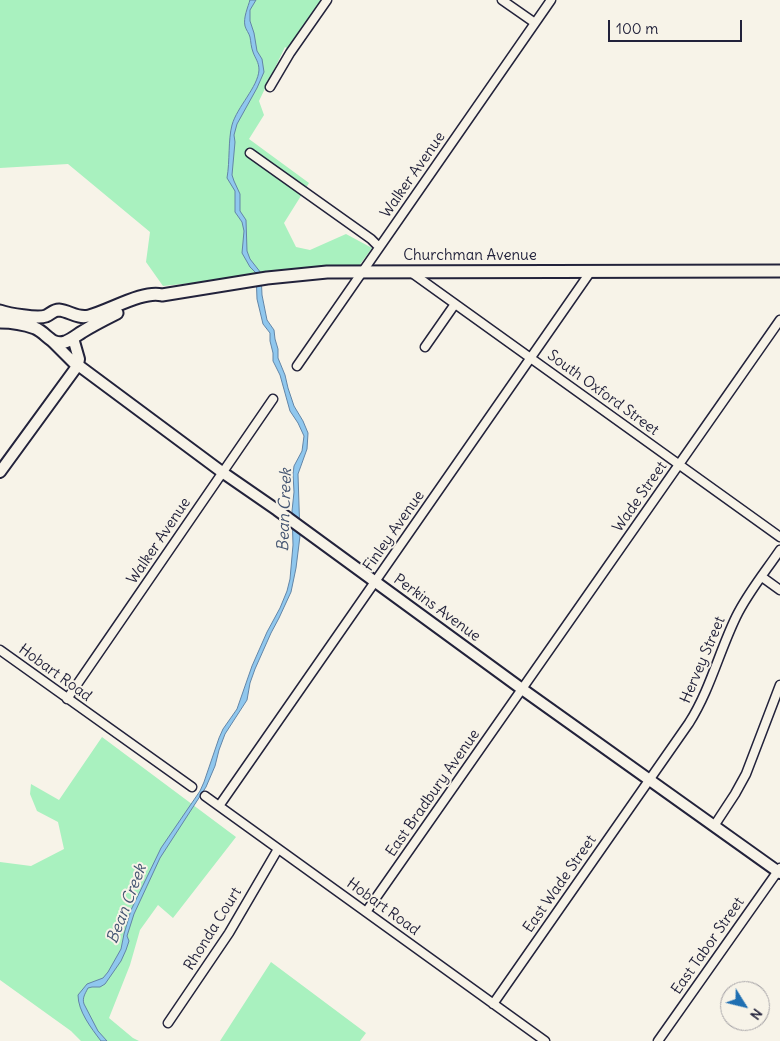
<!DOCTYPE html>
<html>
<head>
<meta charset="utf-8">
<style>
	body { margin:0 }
	#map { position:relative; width:780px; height:1041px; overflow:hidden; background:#f7f3e8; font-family:Delius,sans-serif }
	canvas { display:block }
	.north { position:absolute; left:720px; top:981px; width:50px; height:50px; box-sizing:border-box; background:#f7f3e8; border:1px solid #a29fa3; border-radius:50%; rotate:126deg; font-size:14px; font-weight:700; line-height:20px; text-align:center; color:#22223b }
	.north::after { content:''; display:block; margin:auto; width:18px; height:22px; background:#1f6fb2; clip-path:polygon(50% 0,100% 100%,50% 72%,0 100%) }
	.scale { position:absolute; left:608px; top:20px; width:134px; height:22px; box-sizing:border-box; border:2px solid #22223b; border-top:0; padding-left:6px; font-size:15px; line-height:18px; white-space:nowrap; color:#22223b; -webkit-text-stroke:4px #f7f3e8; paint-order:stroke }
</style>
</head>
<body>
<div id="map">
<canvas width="780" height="1041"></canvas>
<div class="north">N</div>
<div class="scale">100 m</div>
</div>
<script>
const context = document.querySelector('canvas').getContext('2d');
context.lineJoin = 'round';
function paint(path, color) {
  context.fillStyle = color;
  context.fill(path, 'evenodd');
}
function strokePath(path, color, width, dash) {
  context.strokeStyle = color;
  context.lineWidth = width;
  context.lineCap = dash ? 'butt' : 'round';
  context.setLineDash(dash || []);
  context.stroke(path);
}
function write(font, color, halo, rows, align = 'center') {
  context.font = font + ' Delius,sans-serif';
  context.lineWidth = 4;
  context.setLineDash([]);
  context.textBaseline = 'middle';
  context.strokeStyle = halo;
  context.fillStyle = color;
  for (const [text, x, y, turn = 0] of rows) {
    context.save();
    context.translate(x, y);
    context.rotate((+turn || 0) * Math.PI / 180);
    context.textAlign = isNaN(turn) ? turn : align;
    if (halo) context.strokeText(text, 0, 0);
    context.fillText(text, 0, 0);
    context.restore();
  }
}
paint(new Path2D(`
	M0,0H323L288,49L285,47L259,101L264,115L249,139L309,183L284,223L296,247L310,250L346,234L372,248L359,266L163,286L146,262L150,232L68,164L0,168Z
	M102,737L236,837L173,918L158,905L140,930L130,965L109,1018L133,1038L139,1041H81L71,1031L0,980V862L31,866L64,849L58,822L37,811L30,794L31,784L59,800Z
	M271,962L366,1033L360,1041H220Z`), '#a9f1bf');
const water = new Path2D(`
	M250,0H256L250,10V21L254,33L257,51L262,59L264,72L257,88L237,124L234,135L235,142L232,175L234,181L240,194V211L246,220L247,251L250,259L261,273L262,295L267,320L274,330L275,339L278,349V358L285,375L288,388L294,406L303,421L308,433L307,449L298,474L300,536L296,568L291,592L279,618L271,633L255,669L250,683L247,700L225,734L219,750L215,766L206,787L160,858L134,914L127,936L129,941L126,950L121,961L105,984L100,987H92L88,988C85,994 82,998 84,1004L98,1031L107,1041H101C91,1028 78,1011 78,995L87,984L103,978L108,972L121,949L124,934L131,910L161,848L200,791L204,782L219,738L223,729L237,709L252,666L267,632L280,608L287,591L290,579L293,545L292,511L294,492L293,474L294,466L302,451L304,436L298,423L290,411L280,375L273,361V353L270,341V333L263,324L257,299L256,273L250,267L242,253L244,231L242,222L235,212V191L227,178C230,161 228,140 232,125C237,107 258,87 259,70C259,62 255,58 253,52C251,47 251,42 250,37C249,33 246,30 245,26C243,18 248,7 250,0Z`);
paint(water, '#8fc7ee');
strokePath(water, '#6385a6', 1);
const minor = new Path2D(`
	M502,0L535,23
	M270,87L290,53L327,0
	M250,153L371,239L379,247
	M412,273L780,537
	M425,347L455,304
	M297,366L551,0
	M762,577L780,590
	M0,650L192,787
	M67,699C136,599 204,498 273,399
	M205,796L545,1041
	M219,806L591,271
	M714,826L735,794L746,774L780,685
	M366,912L780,320
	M493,1004L689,723C710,690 719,652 736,617C747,594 765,572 780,550
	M168,1023L229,933L278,849
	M658,1041L780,868`);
const tertiary = new Path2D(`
	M73,338L79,359L78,365
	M53,342L74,363L78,365L222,472L277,510L522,689L780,873
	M0,472L78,365`);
const secondary = new Path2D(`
	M0,311C9,314 37,319 46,316C51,314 53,310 59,310C70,311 77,319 89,316C109,311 143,290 162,295L267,278L327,272L780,271
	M0,322C11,322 24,324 35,328C47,333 51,346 65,342C71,340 77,335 82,332C93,325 105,319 117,313`);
strokePath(minor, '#22223b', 11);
strokePath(tertiary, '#22223b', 14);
strokePath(secondary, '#22223b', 15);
strokePath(minor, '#f7f3e8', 8);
strokePath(tertiary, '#f7f3e8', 10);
strokePath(secondary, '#f7f3e8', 11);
write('15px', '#22223b', '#f7f3e8', [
	["Walker Avenue",413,175,-55],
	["Churchman Avenue",470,256],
	["South Oxford Street",603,393,36],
	["Wade Street",640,497,-55],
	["Finley Avenue",394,531,-55],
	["Walker Avenue",159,541,-56],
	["Perkins Avenue",437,608,36],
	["Hervey Street",703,660,-67],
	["Hobart Road",55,673,36],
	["East Bradbury Avenue",433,793,-55],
	["East Wade Street",560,884,-55],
	["Hobart Road",383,907,36],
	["Rhonda Court",213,929,-58],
	["East Tabor Street",708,946,-55]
]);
write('italic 16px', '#435471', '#f7f3e8', [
	["Bean Creek",285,510,-88],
	["Bean Creek",127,904,-69]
]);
</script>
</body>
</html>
